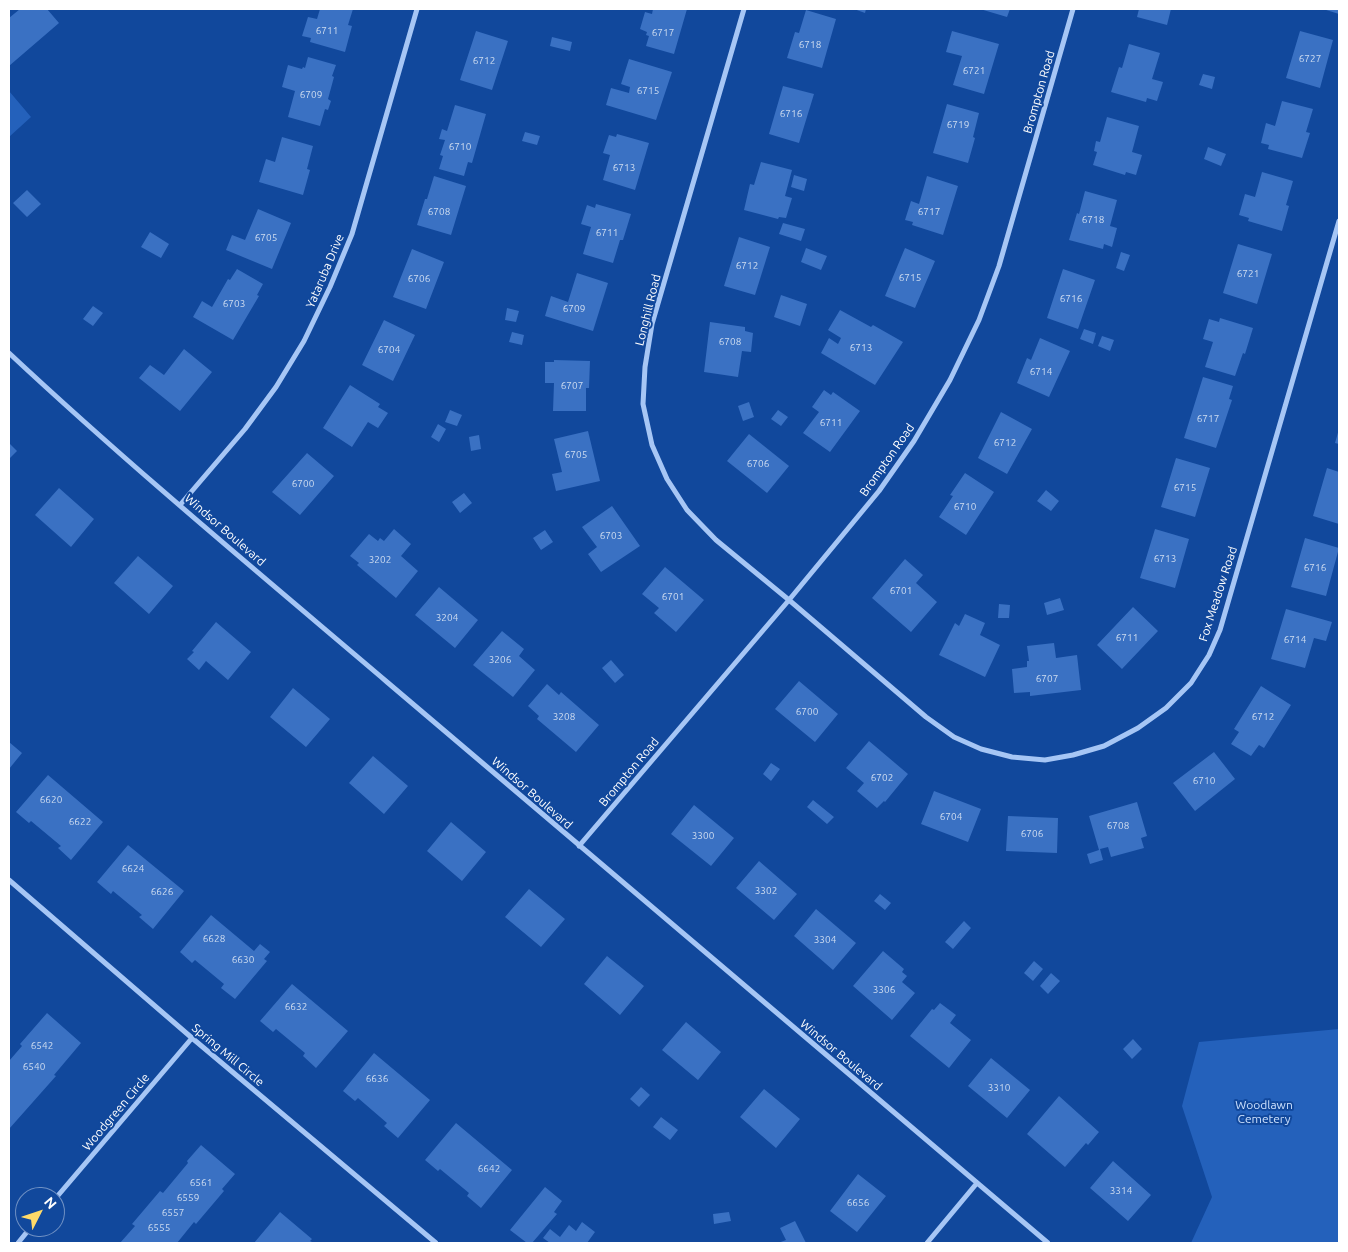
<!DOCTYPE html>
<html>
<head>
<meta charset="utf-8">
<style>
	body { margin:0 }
	#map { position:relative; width:1348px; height:1252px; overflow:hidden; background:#11489c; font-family:Ubuntu,sans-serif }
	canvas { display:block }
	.frame { position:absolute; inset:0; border:10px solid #fff; pointer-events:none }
	.north { position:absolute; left:15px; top:1187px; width:50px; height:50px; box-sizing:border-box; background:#11489c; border:1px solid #7091c4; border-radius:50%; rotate:49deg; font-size:14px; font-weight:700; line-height:20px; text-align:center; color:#fff }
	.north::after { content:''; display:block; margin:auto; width:18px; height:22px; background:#ffda69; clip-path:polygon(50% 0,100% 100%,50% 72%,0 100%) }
</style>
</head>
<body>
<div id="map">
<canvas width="1348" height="1252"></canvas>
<div class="frame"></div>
<div class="north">N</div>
</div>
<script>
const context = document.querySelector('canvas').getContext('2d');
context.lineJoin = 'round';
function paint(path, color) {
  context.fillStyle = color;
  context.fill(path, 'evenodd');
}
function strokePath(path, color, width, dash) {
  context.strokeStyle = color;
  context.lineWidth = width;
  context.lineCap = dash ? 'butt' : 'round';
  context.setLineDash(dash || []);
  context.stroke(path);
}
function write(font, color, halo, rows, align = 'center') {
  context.font = font + ' Ubuntu,sans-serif';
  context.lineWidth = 4;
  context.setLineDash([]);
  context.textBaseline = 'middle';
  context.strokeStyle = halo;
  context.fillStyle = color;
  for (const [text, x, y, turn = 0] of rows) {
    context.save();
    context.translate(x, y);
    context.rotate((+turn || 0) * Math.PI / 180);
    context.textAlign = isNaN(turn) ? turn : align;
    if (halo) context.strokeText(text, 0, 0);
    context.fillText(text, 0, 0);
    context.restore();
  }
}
paint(new Path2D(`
	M9,91L31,117L9,137Z
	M1339,1029V1243H1191L1212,1197L1182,1106L1199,1042Z`), '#2461bb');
paint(new Path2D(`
	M20,9H47L59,23L9,66V18Z
	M320,9H353L348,25L352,26L345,52L310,42L311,38L302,36L308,17L317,19Z
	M653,9H687L674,54L646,46L649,36L646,35L647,32L640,29L645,12L652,14Z
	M854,9H866L865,13Z
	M980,9H1010L1007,17Z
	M1139,9H1171L1167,25L1137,17Z
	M1323,9H1339V14Z
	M806,10L836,19L822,68L787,58L795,32L799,33Z
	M476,31L508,41L492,90L460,80Z
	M952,31L999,44L984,94L953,85L962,56L946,52Z
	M1300,31L1333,40L1320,88L1286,78Z
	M552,37L572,42L570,51L550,46Z
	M1129,44L1160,53L1152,79L1163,82L1157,101L1147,98L1146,102L1111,92L1119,67L1122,68Z
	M308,57L336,65L332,76L334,77L328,99L331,101L328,110L325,109L320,126L288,117L295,91L282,87L288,65L302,69L303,67L305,68Z
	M629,59L672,72L656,120L606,105L611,88L629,93L630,87L621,84Z
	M1203,74L1215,77L1212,89L1199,85Z
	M783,86L814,94L799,143L769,134Z
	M1282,101L1313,109L1306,132L1310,133L1302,158L1268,149L1269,145L1261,143L1266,123L1275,126Z
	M947,104L979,113L973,137L975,138L968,163L933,153Z
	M455,105L486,114L472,163L468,162L464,176L439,169L443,156L440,155L445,140L439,139L442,129L447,131Z
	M1107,117L1139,126L1132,152L1142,155L1136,175L1126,172L1125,175L1093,165L1097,152L1094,151L1096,141L1100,142Z
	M525,132L540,136L537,145L522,141Z
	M617,134L649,143L635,190L603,180L610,155L603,153L609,135L616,137Z
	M282,137L313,146L307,169L310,170L303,195L259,182L266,159L275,162Z
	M1208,147L1226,154L1221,166L1204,159Z
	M761,162L792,170L785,196L792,198L786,218L779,217L778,219L744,210L750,184L754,185Z
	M1262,172L1293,181L1286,205L1289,206L1282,231L1248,221L1249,218L1239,215L1245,194L1255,197Z
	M794,175L807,179L804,191L791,187Z
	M434,176L466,186L451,235L417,225L425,199H427Z
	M927,176L958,186L943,235L912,225L913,222L905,220L911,201L919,204Z
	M27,190L41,204L27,217L13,203Z
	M1085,191L1117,200L1110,226L1117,228L1112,247L1104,244L1103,249L1069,240L1077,213L1079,214Z
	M596,204L631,214L623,240H620L613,263L583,254L591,227L581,224L587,205L595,208Z
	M258,209L291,223L272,269L226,250L232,235L245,240Z
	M783,223L805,229L801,241L779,234Z
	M150,232L169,244L161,258L141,247Z
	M739,237L770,247L755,295L724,286Z
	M1238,244L1272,254L1257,304L1223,293Z
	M806,248L827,256L821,270L801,262Z
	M905,248L935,261L915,308L885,296Z
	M412,249L444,262L426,309L393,297Z
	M1121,252L1130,255L1124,271L1116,268Z
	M237,269L263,284L257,295L259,296L233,340L193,317L202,301L212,307L228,279L230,280Z
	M1063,269L1095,280L1078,329L1047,318Z
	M577,273L608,283L593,331L545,316L551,296L568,302Z
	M781,295L807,304L800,326L774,317Z
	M93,306L103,313L93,326L83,319Z
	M507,308L519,311L516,322L505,320Z
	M840,310L871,327L873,325L903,342L875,385L821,353L829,338L838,344L841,338L828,330Z
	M1220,318L1253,328L1245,354L1243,353L1235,376L1205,367L1213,342L1203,339L1209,319L1219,322Z
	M384,320L415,335L393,381L362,365Z
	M710,322L745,327V331L753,333L751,352L742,351L738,377L704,372Z
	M1084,329L1096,333L1093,344L1080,339Z
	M512,332L524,335L522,345L509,342Z
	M1102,336L1114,340L1110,351L1098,346Z
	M1040,338L1070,351L1049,397L1017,383L1027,358L1031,360Z
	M184,349L212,372L180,411L139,378L150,365L164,375Z
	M554,360L590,361L589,388H586V411H553L554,383H545V362H554Z
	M1203,377L1233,386L1229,399L1232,400L1216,448L1184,438Z
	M350,385L380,404L378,407L388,413L378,428L368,422L352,447L323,428Z
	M824,390L831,395L833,392L860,411L830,452L803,433L819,412L812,407Z
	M749,402L754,417L743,421L738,406Z
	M450,410L462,415L457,426L445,422Z
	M778,410L788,417L781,426L771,419Z
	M1001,412L1032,429L1007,474L978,458Z
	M438,424L446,429L439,442L431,437Z
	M1339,429V444L1335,443Z
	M588,431L600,481L556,491L552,474L562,472L554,439Z
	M749,434L789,466L767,493L727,461Z
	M479,435L481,449L471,451L469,437Z
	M9,443L17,451L9,459Z
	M307,453L334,476L300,515L272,492Z
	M1176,458L1210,468L1195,517L1161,507Z
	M1327,468L1339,472V524L1313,516Z
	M965,473L994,492L966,535L939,517L953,496L950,495Z
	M59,488L94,519L71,547L35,515Z
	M1046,490L1059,501L1051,511L1037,501Z
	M464,493L472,503L460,513L452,502Z
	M612,506L640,546L601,572L588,554L597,547L582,527Z
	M394,529L411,544L401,556L418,571L396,598L357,565L359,563L350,556L369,534L378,541L380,538L384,541Z
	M1155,529L1189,539L1175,588L1140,578Z
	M545,530L553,542L541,550L533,538Z
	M1305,538L1339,548L1326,596L1291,587Z
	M138,556L173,586L149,614L114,583Z
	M905,559L923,575L916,583L937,602L911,632L872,598Z
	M665,567L704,600L676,632L654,613L659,608L642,594Z
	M439,587L478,620L455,648L415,615Z
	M1060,598L1064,610L1047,615L1044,603Z
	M999,604L1010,605L1009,618H998Z
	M1133,607L1158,631L1122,669L1097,645Z
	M1286,609L1332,622L1326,641L1314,638L1305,668L1271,659Z
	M965,614L985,623L980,635L1000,645L985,677L939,655L955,623L959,626Z
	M216,622L251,652L228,680L206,661L199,670L187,659L194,652L192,651Z
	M502,631L524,649L519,656L535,670L513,697L473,665Z
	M1054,643L1056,658L1077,655L1081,690L1030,696V692L1014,693L1012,669L1027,667V661H1029L1027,646Z
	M611,660L624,675L615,683L602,668Z
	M799,681L838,714L815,742L775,709Z
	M547,684L559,695L561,692L599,725L576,752L537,719L539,716L528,706Z
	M1261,686L1291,705L1264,748L1259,745L1251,756L1231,744L1239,732L1234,729Z
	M293,688L330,719L306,747L270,717Z
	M869,741L908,774L885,802L884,801L877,808L857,791L864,783L846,768Z
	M9,742L22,753L9,769Z
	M1214,752L1235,779L1195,811L1173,783Z
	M373,756L408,786L384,814L349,783Z
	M771,763L780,769L771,781L763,774Z
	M48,775L103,822L71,860L58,848L61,846L31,821L29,823L16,812Z
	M934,791L981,809L968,842L921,824Z
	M813,800L834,817L827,824L807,807Z
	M1137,802L1147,836L1141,838L1144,848L1111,857L1108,847L1100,849L1103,860L1090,864L1087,854L1099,850L1089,816Z
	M694,805L734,838L711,866L671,834Z
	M1008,816L1058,818L1057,853L1006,851Z
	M451,822L486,852L462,881L427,851Z
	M128,845L184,891L153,929L139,917L142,915L113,891L111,894L97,882Z
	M759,861L797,894L774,920L736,888Z
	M529,889L565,919L541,947L505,917Z
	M880,894L891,903L885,910L874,901Z
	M816,909L856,943L833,970L794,936Z
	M211,915L254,951L260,944L270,952L264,959L267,961L235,999L221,988L224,984L195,960L192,963L180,952Z
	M964,921L971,928L953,949L945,942Z
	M883,951L904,969L902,972L907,976L902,982L915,993L892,1020L853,986Z
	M607,956L644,986L620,1015L584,984Z
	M1034,961L1043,969L1033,981L1024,973Z
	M1051,973L1060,981L1048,994L1040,986Z
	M292,984L348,1031L316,1068L303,1056L305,1053L276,1029L273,1032L260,1021Z
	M940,1003L956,1015L950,1023L971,1040L949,1068L910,1036L932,1009L934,1010Z
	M47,1013L81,1043L54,1075L56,1076L9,1129V1061L22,1046L20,1044Z
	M686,1022L721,1052L698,1080L662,1050Z
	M1133,1039L1142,1049L1132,1059L1123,1049Z
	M374,1053L430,1100L398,1138L384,1126L387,1123L358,1098L355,1101L343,1091Z
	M991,1058L1030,1090L1007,1118L968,1086Z
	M641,1087L650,1095L639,1107L630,1099Z
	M764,1089L800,1119L776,1148L740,1117Z
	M1059,1096L1099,1132L1088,1145L1086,1143L1065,1167L1027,1134Z
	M661,1117L678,1130L670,1140L653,1127Z
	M456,1123L512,1170L481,1208L467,1196L469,1193L440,1169L438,1171L425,1160Z
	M201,1145L235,1174L222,1189L224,1191L196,1224L194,1222L177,1243H120L135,1226L132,1224L160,1191L163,1193L188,1163L187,1161Z
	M1113,1161L1151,1195L1128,1221L1090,1188Z
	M858,1174L886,1196L857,1232L830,1211Z
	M545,1187L562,1201L554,1212L557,1214L532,1243H527L510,1230Z
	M280,1212L312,1239L310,1241L314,1243H254Z
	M729,1212L731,1221L714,1224L713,1214Z
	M795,1221L806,1243H778L786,1240L780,1228Z
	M582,1222L595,1232L587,1243H550L543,1238L550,1229L560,1237L569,1225L576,1231Z`), '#3a71c3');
strokePath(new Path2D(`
	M744,9L652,324L645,367L643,404L652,445L667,479L687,510L716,540L789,600L926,717L954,737L981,749L1012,757L1045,760L1073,755L1104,746L1138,728L1166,708L1191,683L1209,655L1220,630L1339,221
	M9,353C131,467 260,574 387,682C607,870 828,1056 1048,1243
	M180,505L245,429L276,387L304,341L330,287L352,234L417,9
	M579,846L789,600L879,491L914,441L950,380L979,320L999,266L1073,9
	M9,880L192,1038L436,1243
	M55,1199L192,1038
	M18,1243L31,1227
	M927,1243L977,1183`), '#a6c6f5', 5);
write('10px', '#cedcf0', null, [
	["6711",327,31],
	["6717",663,33],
	["6718",810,45],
	["6727",1310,59],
	["6712",484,61],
	["6721",974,71],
	["6715",648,91],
	["6709",311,95],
	["6716",791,114],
	["6719",958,125],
	["6710",460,147],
	["6713",624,168],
	["6708",439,212],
	["6717",929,212],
	["6718",1093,220],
	["6711",607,233],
	["6705",266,238],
	["6712",747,266],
	["6721",1248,274],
	["6715",910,278],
	["6706",419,279],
	["6716",1071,299],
	["6703",234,304],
	["6709",574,309],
	["6708",730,342],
	["6713",861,348],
	["6704",389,350],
	["6714",1041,372],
	["6707",572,386],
	["6717",1208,419],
	["6711",831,423],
	["6712",1005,443],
	["6705",576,455],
	["6706",758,464],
	["6700",303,484],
	["6715",1185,488],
	["6710",965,507],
	["6703",611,536],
	["6713",1165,559],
	["3202",380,560],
	["6716",1315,568],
	["6701",901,591],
	["6701",673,597],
	["3204",447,618],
	["6711",1127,638],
	["6714",1295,640],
	["3206",500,660],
	["6707",1047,679],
	["6700",807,712],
	["3208",564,717],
	["6712",1263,717],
	["6702",882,778],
	["6710",1204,781],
	["6620",51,800],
	["6704",951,817],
	["6622",80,822],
	["6708",1118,826],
	["6706",1032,834],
	["3300",703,836],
	["6624",133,869],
	["3302",766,891],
	["6626",162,892],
	["6628",214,939],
	["3304",825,940],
	["6630",243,960],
	["3306",884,990],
	["6632",296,1007],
	["6542",42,1046],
	["6540",34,1067],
	["6636",377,1079],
	["3310",999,1088],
	["6642",489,1169],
	["6561",201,1183],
	["3314",1121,1191],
	["6559",188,1198],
	["6656",858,1203],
	["6557",173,1213],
	["6555",159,1228]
]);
write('12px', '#fff', '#11489c', [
	["Brompton Road",1039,92,-74],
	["Yataruba Drive",325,271,-67],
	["Longhill Road",648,310,-76],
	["Brompton Road",887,460,-55],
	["Windsor Boulevard",225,530,41],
	["Fox Meadow Road",1218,594,-72],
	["Brompton Road",629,772,-50],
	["Windsor Boulevard",532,793,41],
	["Spring Mill Circle",228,1055,40],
	["Windsor Boulevard",841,1055,40],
	["Woodgreen Circle",116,1112,-50]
]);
write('12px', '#cee2fe', '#11489c', [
	["Woodlawn",1264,1105],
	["Cemetery",1264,1119]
]);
</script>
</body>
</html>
